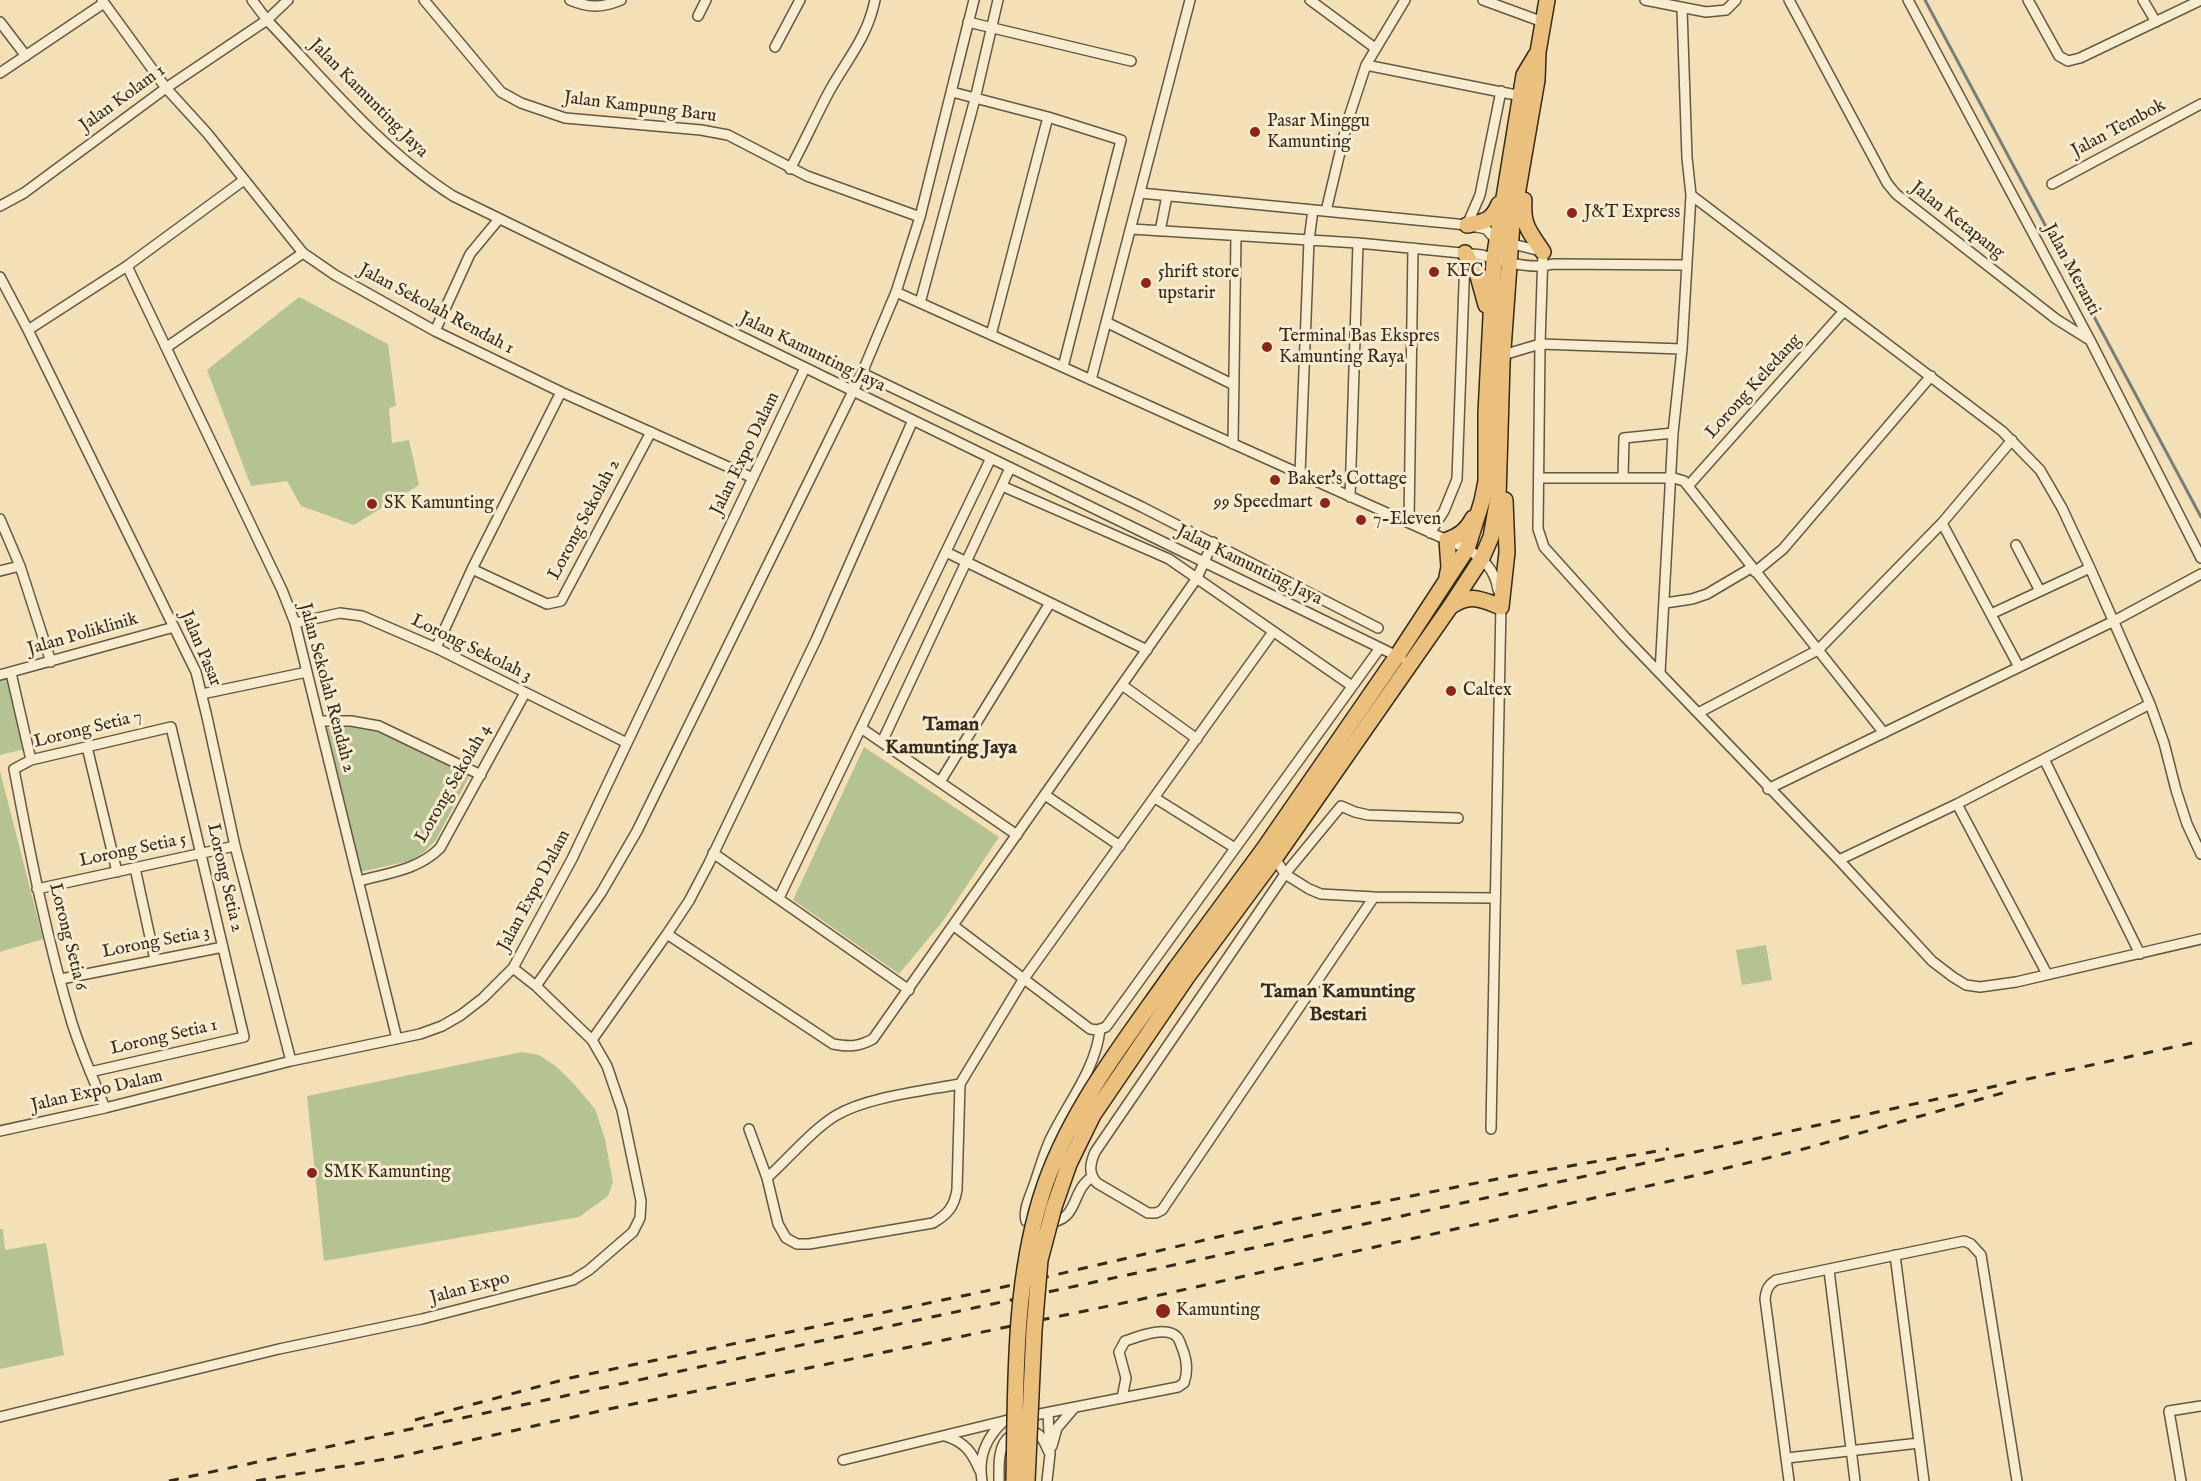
<!DOCTYPE html>
<html>
<head>
<meta charset="utf-8">
<style>
	body { margin:0 }
	canvas { display:block; background:#f3e0b7 }
</style>
</head>
<body>
<canvas width="2201" height="1481"></canvas>
<script>
const context = document.querySelector('canvas').getContext('2d');
context.lineJoin = 'round';
function paint(path, color) {
  context.fillStyle = color;
  context.fill(path, 'evenodd');
}
function strokePath(path, color, width, dash) {
  context.strokeStyle = color;
  context.lineWidth = width;
  context.lineCap = dash ? 'butt' : 'round';
  context.setLineDash(dash || []);
  context.stroke(path);
}
function write(font, color, halo, rows, align = 'center') {
  context.font = font + ' "IM FELL English",serif';
  context.lineWidth = 6;
  context.setLineDash([]);
  context.textBaseline = 'middle';
  context.strokeStyle = halo;
  context.fillStyle = color;
  for (const [text, x, y, turn = 0] of rows) {
    context.save();
    context.translate(x, y);
    context.rotate((+turn || 0) * Math.PI / 180);
    context.textAlign = isNaN(turn) ? turn : align;
    if (halo) context.strokeText(text, 0, 0);
    context.fillText(text, 0, 0);
    context.restore();
  }
}
paint(new Path2D(`
	M299,297L388,344L396,406L389,408L392,443L409,440L419,485L354,525L301,506L287,481L251,486L207,370Z
	M8,679L25,749L0,755V680Z
	M343,725L370,729L472,771L436,840L425,851L414,860L360,872L327,728Z
	M864,747L999,837L943,921L899,974L793,900Z
	M0,771L43,939L0,952Z
	M1766,945L1772,980L1742,985L1736,950Z
	M522,1052L539,1055L557,1067L574,1084L595,1109L605,1139L613,1182L608,1196L579,1217L324,1261L307,1096Z
	M0,1229H3L5,1250L46,1243L64,1355L0,1369Z`), '#b5c393');
strokePath(new Path2D(`
	M1925,0L2201,517`), '#75807a', 3);
const minor = new Path2D(`
	M102,0L166,88L207,133L303,253L335,275L435,331L561,392L753,478
	M252,0L267,20C326,82 381,150 453,196L1401,658
	M424,0L501,92L521,103L565,118L701,130L728,135L807,176L920,217
	M570,0C589,8 602,8 621,0
	M1310,0L1375,48
	M1483,0L1543,22
	M1645,0L1706,12L1726,10L1736,0
	M1789,0L1887,183L1896,194L2056,319L2088,339
	M1908,0L2090,340L2201,558
	M2028,0L2059,56L2068,61L2080,58L2201,0
	M2143,0L2156,22
	M698,16L706,0
	M0,22L26,56
	M968,22L1131,61
	M775,47L800,0
	M1366,65L1521,96
	M0,73L104,3
	M952,92L1048,117L1121,140L1063,367
	M790,169C804,143 816,116 830,90C848,58 867,38 875,0
	M2052,184L2201,104
	M1140,193L1467,225L1486,229L1496,240L1541,251
	M1691,195L2002,431L2040,470L2062,508L2090,568L2150,704L2164,743L2176,790L2187,824L2201,854
	M0,206L24,193L166,88L267,20L288,0
	M1326,211L1347,123L1366,65L1405,0
	M1467,225L1480,195L1501,91
	M1131,229L1358,243L1482,255C1503,262 1532,270 1553,264L1686,265
	M1160,231L1167,196
	M1543,252L1540,344L1538,529L1544,547L1625,637L1839,860L1932,961L1953,977L1966,985L1980,987L2016,982L2201,939
	M127,266L282,590L295,623L397,1039
	M0,277L28,330L196,672L207,717L235,846L291,1061
	M896,292L1467,549C1484,559 1495,570 1498,590
	M920,303L975,99L998,0
	M1106,322L1234,385
	M28,330L127,266L244,180
	M435,331L470,254L499,219
	M991,335L1048,117
	M167,347L303,253
	M1503,355L1540,344L1682,349
	M862,373L1142,507L1378,628
	M1091,380L1190,0
	M1233,444L1236,236
	M1300,474L1309,240L1313,210
	M1539,478H1674L1684,481L1884,733
	M1623,478L1624,438L1673,433
	M1689,485L1844,311
	M1002,486L1169,559L1352,686
	M1350,497L1358,243
	M0,519L20,566L51,662
	M1409,523L1413,248
	M1942,523L2019,667
	M1430,533L1444,511L1457,479L1465,257
	M2016,545L2040,591
	M946,552L1147,650
	M472,569L547,604L561,601L651,432
	M0,571L20,566
	M1755,572L1783,549L1931,376
	M1665,603L1692,599L1707,594L1751,568
	M1991,614L2090,568
	M295,623L340,613L362,616L436,648L627,743
	M436,648L472,569L561,392
	M11,673L31,760
	M1660,673L1673,433L1682,349L1691,195L1687,158L1682,9
	M0,675L174,627
	M1122,685L1197,739
	M202,694L307,672
	M1698,713L1818,650L1942,523L2012,440
	M319,721H351L379,726L481,775
	M861,728L1017,835
	M882,742L1010,468
	M87,747L117,872
	M2044,759L2140,954
	M940,782L1050,603
	M1768,789L2114,621L2201,574
	M1045,795L1120,846
	M1155,798L1235,848
	M1957,804L2047,974
	M713,853L909,990
	M1275,858L1285,874L1309,889L1321,894L1374,897L1494,898
	M1839,860L1957,804L2150,704
	M135,868L155,960
	M359,881C388,873 418,870 440,848L525,693
	M37,889L235,846
	M1374,897L1162,1210L1156,1213H1148L1097,1183C1088,1173 1090,1164 1095,1152L1285,874L1341,806L1355,812L1368,815L1458,818
	M779,898L991,458
	M954,926L1090,1029L1097,1030L1106,1027L1380,648
	M667,934L833,1044C849,1047 858,1047 873,1039L1197,578L1213,542
	M61,979L223,947
	M536,986L601,893L637,831L862,373L896,292L920,217L974,0
	M592,1040L667,934L689,901L709,863L816,640L913,420
	M90,1072L244,1037L171,727L31,760L14,769C30,854 47,940 72,1023C81,1052 94,1080 105,1108
	M749,1129L767,1178L778,1224L786,1238L797,1244H809L933,1223C948,1214 954,1207 957,1190L960,1084
	M1491,1129L1501,603
	M0,1131L105,1108L291,1061L420,1034L442,1026L461,1015L483,998L513,968L572,859L805,368
	M1092,1177C1069,1192 1081,1222 1044,1223C1038,1223 1032,1224 1026,1221C1023,1210 1030,1196 1034,1185C1039,1171 1043,1156 1049,1142C1066,1105 1096,1070 1100,1029
	M767,1178C788,1159 811,1131 835,1116C866,1097 923,1091 960,1084L1023,980L1273,632
	M1895,1255L1924,1481
	M1829,1270L1855,1481
	M0,1417L279,1349L422,1319L573,1280L589,1270L633,1232L640,1218L641,1201L622,1110L607,1066L592,1040L536,986L513,968
	M945,1436C965,1442 972,1452 980,1471
	M1052,1446L1057,1428L1074,1408
	M1787,1458L1919,1443
	M843,1460L1004,1421L1178,1387L1184,1383C1188,1372 1187,1361 1183,1350C1181,1346 1180,1340 1177,1337C1166,1325 1138,1337 1125,1341L1119,1352L1126,1378L1122,1398
	M982,1481C978,1456 986,1438 1003,1422
	M999,1481C999,1469 998,1454 1004,1443C1010,1432 1032,1426 1041,1437C1045,1442 1047,1449 1050,1454
	M1047,1481L1050,1454L1048,1413
	M1789,1481L1765,1299C1766,1290 1768,1285 1776,1280L1964,1241L1971,1244L1981,1255L2017,1481
	M2181,1481L2169,1411L2201,1406`);
const primary = new Path2D(`
	M1524,200C1522,226 1530,232 1543,252
	M1467,225C1484,222 1492,221 1499,204
	M1465,253L1478,276L1486,305
	M1447,577L1449,567L1447,540C1459,536 1467,530 1473,518
	M1450,607C1470,593 1480,599 1501,607L1507,552L1505,500
	M1176,968L1263,850L1397,656L1467,549L1482,501L1486,481V413L1494,259L1524,75L1536,55
	M1187,977L1275,858L1450,607L1482,558L1491,537L1498,498L1502,363L1512,224L1537,80L1538,52L1547,0`);
strokePath(minor, '#645842', 12);
strokePath(primary, '#352a1b', 18);
strokePath(minor, '#f7ebd0', 9);
strokePath(primary, '#eac07c', 15);
strokePath(new Path2D(`
	M415,1420L570,1378L986,1291L1295,1219L1517,1175L1669,1149
	M169,1481L1504,1194L2201,1041
	M256,1481L397,1457L609,1409L1133,1301L1706,1173L1800,1150L2006,1092`), '#352a1b', 3, [10, 10]);
const primaryBridge = new Path2D(`
	M1014,1481C1016,1387 1013,1288 1041,1197C1067,1112 1126,1040 1176,968
	M1027,1481L1034,1330L1040,1260L1054,1207L1069,1164L1093,1115L1187,977`);
strokePath(primaryBridge, '#352a1b', 18, []);
strokePath(primaryBridge, '#eac07c', 15);
for (const [x, y, r, color] of [
	[1255,132,6,"#8f2418"],
	[1572,213,6,"#8f2418"],
	[1434,272,6,"#8f2418"],
	[1146,283,6,"#8f2418"],
	[1267,347,6,"#8f2418"],
	[1275,480,6,"#8f2418"],
	[1325,503,6,"#8f2418"],
	[372,504,6,"#8f2418"],
	[1361,520,6,"#8f2418"],
	[1451,691,6,"#8f2418"],
	[312,1173,6,"#8f2418"],
	[1163,1311,8,"#8f2418"]
]) {
  const dot = new Path2D();
  dot.arc(x, y, r, 0, 2 * Math.PI);
  context.fillStyle = color;
  context.fill(dot);
  strokePath(dot, '#f7ebd0', 2);
}
write('18px', '#352a1b', '#f7ebd0', [
	["Jalan Kolam 1",123,99,-36],
	["Jalan Kamunting Jaya",368,99,45],
	["Jalan Kampung Baru",640,108,7],
	["Jalan Tembok",2119,129,-28],
	["Jalan Ketapang",1957,221,38],
	["Jalan Meranti",2071,270,62],
	["Jalan Sekolah Rendah 1",436,310,28],
	["Jalan Kamunting Jaya",812,353,26],
	["Lorong Keledang",1754,387,-48],
	["Jalan Expo Dalam",746,454,-64],
	["Lorong Sekolah 2",585,520,-62],
	["Jalan Kamunting Jaya",1249,566,26],
	["Jalan Poliklinik",83,635,-16],
	["Jalan Pasar",200,649,67],
	["Lorong Sekolah 3",471,649,26],
	["Jalan Sekolah Rendah 2",326,688,75],
	["Lorong Setia 7",88,730,-14],
	["Lorong Sekolah 4",454,784,-60],
	["Lorong Setia 5",133,851,-12],
	["Lorong Setia 2",224,878,77],
	["Jalan Expo Dalam",535,891,-62],
	["Lorong Setia 6",67,937,76],
	["Lorong Setia 3",156,943,-11],
	["Lorong Setia 1",164,1038,-13],
	["Jalan Expo Dalam",97,1092,-13],
	["Jalan Expo",470,1289,-15]
]);
write('18px', '#352a1b', '#f7ebd0', [
	["Pasar Minggu",1267,122],
	["Kamunting",1267,143],
	["J&T Express",1584,213],
	["KFC",1446,272],
	["5hrift store",1158,273],
	["upstarir",1158,294],
	["Terminal Bas Ekspres",1279,337],
	["Kamunting Raya",1279,358],
	["Baker's Cottage",1287,480],
	["99 Speedmart",1313,503,"right"],
	["SK Kamunting",384,504],
	["7-Eleven",1373,520],
	["Caltex",1463,691],
	["SMK Kamunting",324,1173],
	["Kamunting",1176,1311]
], 'left');
write('bold 20px', '#352a1b', '#f7ebd0', [
	["Taman",951,726],
	["Kamunting Jaya",951,749],
	["Taman Kamunting",1338,993],
	["Bestari",1338,1016]
]);
</script>
</body>
</html>
